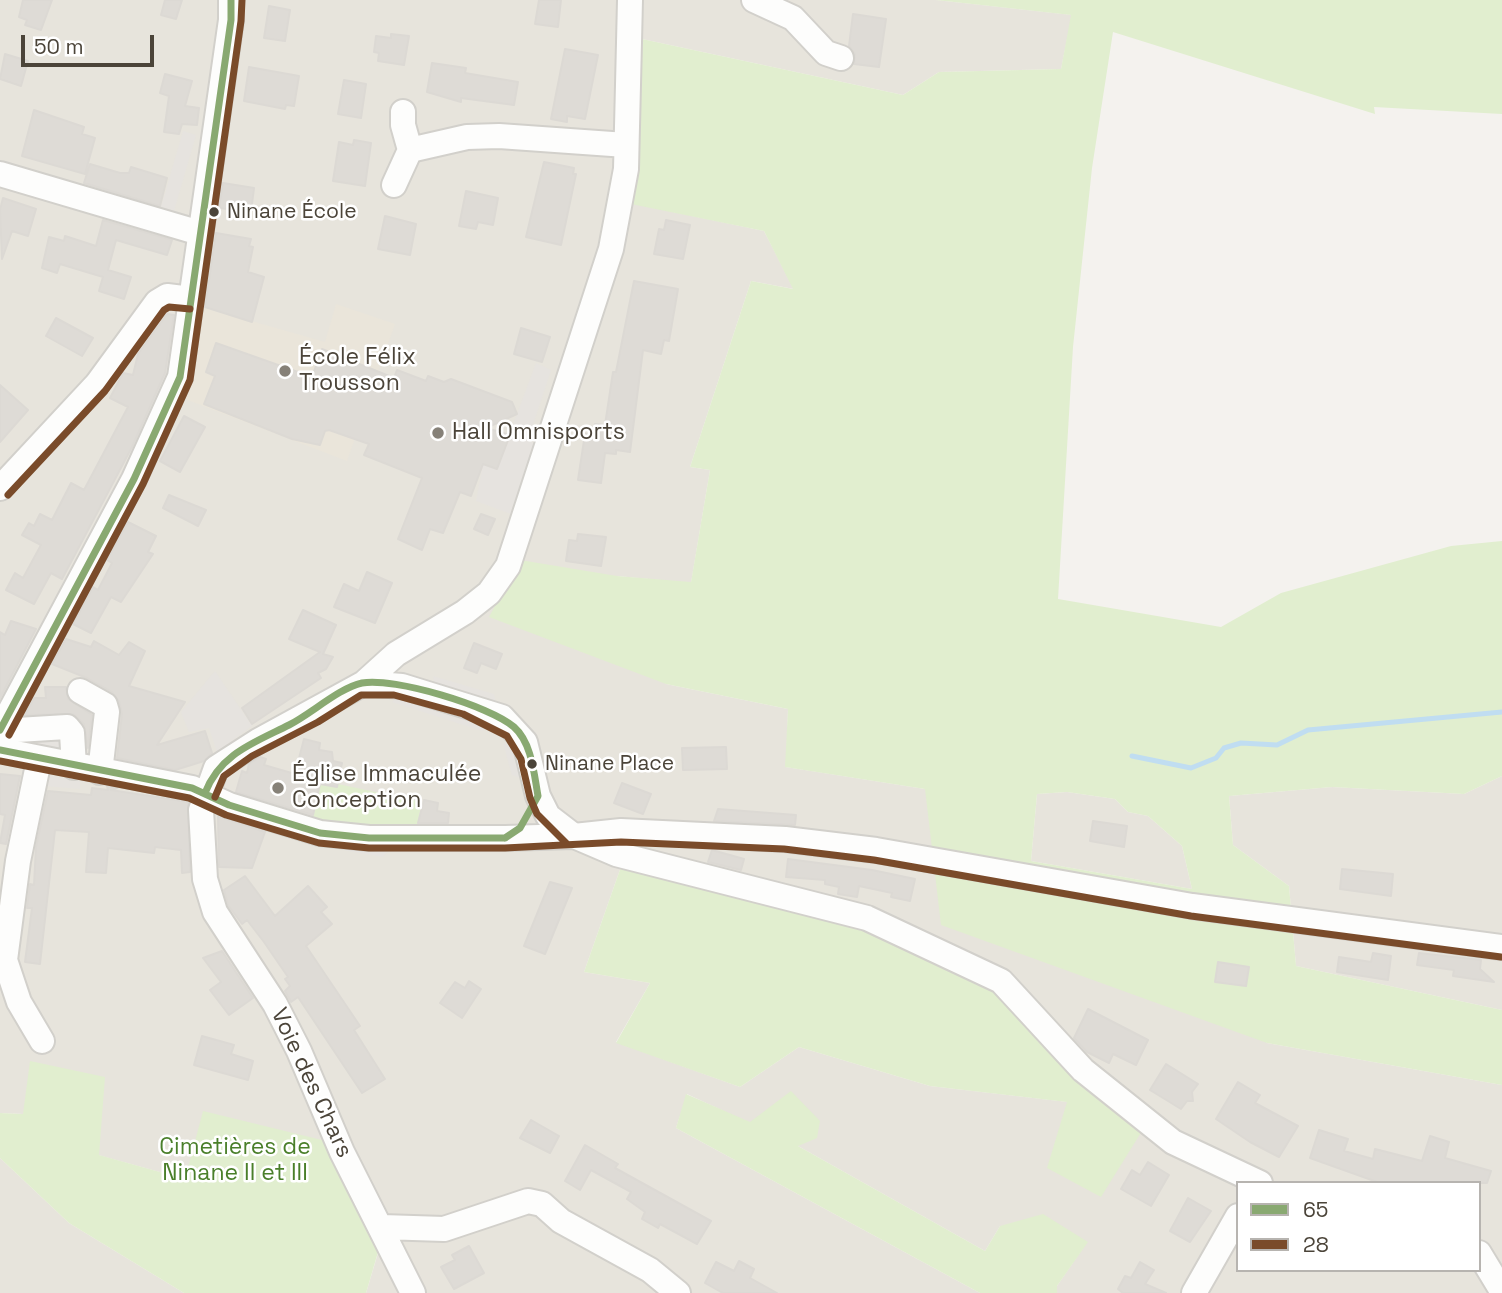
<!DOCTYPE html>
<html>
<head>
<meta charset="utf-8">
<style>
	body { margin:0 }
	#map { position:relative; width:1502px; height:1293px; overflow:hidden; background:#f4f2ee; font-family:"Space Grotesk",sans-serif }
	canvas { display:block }
	.legend { position:absolute; left:1236px; top:1181px; width:245px; height:91px; box-sizing:border-box; background:#fff; border:2px solid #b7b4b0; margin:0; padding:9px 12px; list-style:none; font-size:21px; color:#4b4439 }
	.legend li { display:flex; align-items:center; gap:14px; height:35px }
	.legend b { width:35px; border:2px solid #b7b4b0 }
	.scale { position:absolute; left:21px; top:35px; width:133px; height:32px; box-sizing:border-box; border:4px solid #4b4439; border-top:0; padding-left:9px; font-size:21px; line-height:24px; white-space:nowrap; color:#4b4439; -webkit-text-stroke:5px #fff; paint-order:stroke }
</style>
</head>
<body>
<div id="map">
<canvas width="1502" height="1293"></canvas>
<ul class="legend">
<li><b style="height:9px;background:#89a971"></b>65</li>
<li><b style="height:9px;background:#7a4b2a"></b>28</li>
</ul>
<div class="scale">50 m</div>
</div>
<script>
const context = document.querySelector('canvas').getContext('2d');
context.lineJoin = 'round';
function paint(path, color) {
  context.fillStyle = color;
  context.fill(path, 'evenodd');
}
function strokePath(path, color, width, dash) {
  context.strokeStyle = color;
  context.lineWidth = width;
  context.lineCap = dash ? 'butt' : 'round';
  context.setLineDash(dash || []);
  context.stroke(path);
}
function write(font, color, halo, rows, align = 'center') {
  context.font = font + ' "Space Grotesk",sans-serif';
  context.lineWidth = 5;
  context.setLineDash([]);
  context.textBaseline = 'middle';
  context.strokeStyle = halo;
  context.fillStyle = color;
  for (const [text, x, y, turn = 0] of rows) {
    context.save();
    context.translate(x, y);
    context.rotate((+turn || 0) * Math.PI / 180);
    context.textAlign = isNaN(turn) ? turn : align;
    if (halo) context.strokeText(text, 0, 0);
    context.fillText(text, 0, 0);
    context.restore();
  }
}
paint(new Path2D(`
	M0,0H625L631,203L764,231L794,289L751,281L690,467L710,470L691,583L617,576L666,684L788,709L786,767L925,789L1267,1043L1502,1085V1293H1057V1286L1087,1242L1000,1226L985,1251L798,1146L687,1094L676,1128L980,1293H366L381,1243L185,1179L98,1155L23,1114L0,1113ZM623,861L874,917L1142,1132L1068,1102L930,1086L799,1047L740,1087L616,1042L650,983L584,972ZM1238,1183H1479V1270H1238Z
	M640,0H936L1072,15L1061,69L939,72L903,95L642,39Z
	M1502,776V1010L1296,966L1289,886L1233,845L1229,796L1332,787L1464,794Z
	M1067,792L1115,799L1128,812L1148,816L1182,846L1192,889L1031,861L1037,794Z
	M0,1158L69,1223L184,1293H0Z`), '#e7e4dc');
paint(new Path2D(`
	M336,304L395,324L347,461L185,399L202,307L325,342Z`), '#eae5da');
paint(new Path2D(`
	M936,0H1502V114L1374,107L1375,114L1113,32L1092,168L1073,347L1058,599L1221,627L1281,593L1451,546L1502,541V776L1464,794L1332,787L1229,796L1233,845L1289,886L1296,966L1502,1010V1085L1267,1043L941,925L925,789L785,767L788,709L666,684L489,617L520,560L617,576L691,582L710,470L690,467L751,281L793,289L764,231L631,204L642,39L903,95L939,72L1061,69L1071,15ZM1067,792L1115,799L1128,812L1148,816L1182,846L1192,889L1031,861L1037,794Z
	M320,784L336,787L338,784L422,802L416,830H363L312,821Z
	M623,861L877,935L1003,995L1142,1131L1101,1197L1047,1168L1067,1102L930,1086L799,1047L740,1087L616,1043L650,983L584,972Z
	M30,1061L105,1077L99,1155L185,1179L203,1111L326,1141L381,1242L366,1293H184L69,1223L0,1158V1113L23,1114Z
	M791,1091L820,1121L817,1138L798,1146L985,1251L1000,1226L1043,1214L1088,1242L1057,1286V1293H980L676,1128L686,1094L750,1122Z`), '#e1eecf');
paint(new Path2D(`
	M183,131L196,135L174,211L161,207Z
	M536,363L551,370L529,437L541,454L519,517L476,501L483,464L497,468Z
	M215,671L252,726L217,752L209,728L189,732L181,712Z
	M433,676L494,694L497,710L435,691Z
	M402,692L495,720L482,731L392,702Z
	M63,732L68,754L19,746L14,738Z
	M503,743L520,748L529,781L512,775Z
	M46,775L80,781V789L44,786Z
	M305,836L388,851L383,857L348,851L303,842Z`), '#e6e3df');
strokePath(new Path2D(`
	M1132,756L1191,768L1216,758L1224,748L1241,743L1277,745L1308,730L1502,712`), '#c0ddf1', 5);
const building = new Path2D(`
	M23,0H52L41,30L25,25L27,20L19,17Z
	M165,0H182L176,19L161,15Z
	M539,0H561L558,27L535,24Z
	M269,6L290,10L285,41L264,38Z
	M853,14L886,19L879,67L854,64L855,54L849,46Z
	M391,34L409,36L404,65L378,61L379,53L374,52L376,36L391,38Z
	M565,49L598,55L585,119L567,116V122L551,119Z
	M5,54L28,61L21,86L0,79Z
	M432,63L466,68L465,73L518,82L514,105L461,98V102L427,92Z
	M249,67L299,76L294,106L286,105L285,109L244,101Z
	M165,74L192,81L185,106L199,108L197,125L182,124L179,134L164,132L169,96L160,93Z
	M344,80L366,84L361,118L338,114Z
	M34,110L84,127L82,134L95,138L85,174L22,156Z
	M354,140L371,143L365,186L333,181L339,142L353,145Z
	M544,162L574,168L573,174H576L561,245L526,237Z
	M90,164L120,173H129L131,167L167,178L160,206L84,183Z
	M223,183L254,188L251,212L219,208Z
	M466,191L498,198L493,225L478,222L476,229L459,226Z
	M3,198L36,209L28,236L12,231L2,259L0,210Z
	M385,216L416,224L410,255L378,249Z
	M103,220L172,240L167,255L116,240L108,270L131,277L124,299L99,291L103,277L60,264L57,273L42,268L49,237L64,241L65,236L96,246Z
	M666,220L690,225L683,259L654,254L659,229L664,230Z
	M216,233L251,239L249,246L253,247L248,272L264,277L252,322L205,307Z
	M634,281L678,289L669,341L664,340L661,354L643,350L630,452L616,450V454L605,453L601,483L578,480L585,434L594,435L595,424L605,425L613,372H616Z
	M167,314L174,315L165,373L132,447L62,579L51,573L34,604L6,590L15,573L23,578L41,545L22,535L29,523L34,526L40,514L52,520L71,483L84,490L128,407L110,398L123,373L133,375L138,354Z
	M56,318L93,338L82,356L46,336Z
	M521,328L550,337L542,362L514,354Z
	M216,343L312,377L322,349L394,378L397,370L426,381L428,376L444,382L451,379L512,402L517,414L486,428L510,435L497,469L483,464L471,496L460,492L443,533L430,529L422,550L398,539L422,478L364,455L369,444L329,430L325,431L320,445L292,439L204,404L215,376L206,372Z
	M0,385L28,410L0,442Z
	M184,416L205,427L180,472L160,461Z
	M169,495L206,510L198,526L163,508Z
	M481,514L495,519L488,535L474,529Z
	M128,522L156,536L148,552L153,554L121,602L111,597L91,633L73,624L93,587L98,590L112,563L107,560Z
	M578,534L606,537L601,566L566,561L569,540L577,541Z
	M367,572L392,583L375,623L334,607L344,584L359,591Z
	M303,610L336,625L323,654L333,657L326,669L318,673L321,678L252,724L242,708L320,652L289,639Z
	M11,621L36,629L0,698V632L5,635Z
	M66,639L91,647L94,641L119,655L129,642L145,651L129,686L185,702L157,745L205,731L212,753L204,761L175,770L117,758L122,714L119,701L112,692L87,678L52,664Z
	M474,643L502,654L496,669L481,663L477,673L464,668Z
	M45,687H66L68,699L92,715L88,748L84,724L73,714L25,715L34,698H46Z
	M304,739L320,743L319,750L332,752L333,761L342,763L337,787L320,784L313,815L236,792L242,771L247,773L249,764L260,757L266,759L264,765L295,774Z
	M726,747L727,769L683,770L682,748Z
	M0,774L20,776L6,844L0,843L5,815L0,814Z
	M622,783L651,794L643,814L614,803Z
	M107,786L117,788L111,790L188,802L190,872L182,873L181,850L155,847L154,853L108,848L106,873L86,872L89,832L55,830L40,964L25,962L32,908H27L30,884L34,885L36,847L48,791L91,795L92,788L108,790Z
	M424,800L438,803L437,811L449,813L448,823H418Z
	M718,809L796,815L795,825L714,821Z
	M218,816L265,832L252,868L219,867Z
	M1093,821L1127,826L1124,847L1090,841Z
	M712,850L744,859L741,870L708,862Z
	M788,859L872,870L915,879L910,901L891,897L892,893L859,886L857,897L838,894L839,887L825,884V880L786,877Z
	M1342,869L1393,874L1391,896L1340,889Z
	M245,876L275,916L308,886L327,907L321,912L332,924L306,946L360,1026L354,1030L385,1079L362,1093L298,997L291,1002L285,991L290,986L285,979L288,977L264,942L247,920L242,924L228,905L224,890Z
	M550,882L572,888L545,954L524,946Z
	M222,951L253,998L229,1015L210,990L221,982L203,958Z
	M1373,953L1391,956L1388,980L1337,972L1339,957L1371,962Z
	M1419,953L1481,960L1480,969L1494,982L1453,976L1454,970L1417,965Z
	M1218,962L1249,967L1246,986L1215,982Z
	M469,981L481,989L462,1018L440,1003L455,982L465,988Z
	M1088,1009L1148,1040L1136,1065L1113,1054L1109,1063L1087,1052L1074,1038Z
	M202,1036L234,1045L231,1054L253,1061L248,1080L194,1065Z
	M1166,1064L1198,1084L1192,1092L1193,1101H1187L1181,1109L1150,1090Z
	M1238,1082L1260,1095L1255,1103L1298,1126L1279,1157L1250,1142L1216,1119Z
	M531,1120L559,1136L550,1153L520,1138Z
	M1319,1130L1348,1139L1344,1151L1373,1159L1375,1149L1422,1161L1430,1136L1449,1142L1445,1158L1491,1171L1487,1183H1380L1310,1158Z
	M585,1145L618,1164L615,1168L711,1221L697,1244L660,1224L658,1228L642,1219L645,1212L627,1199L631,1192L591,1170L580,1190L565,1181Z
	M1148,1162L1169,1175L1151,1206L1121,1189L1132,1170L1140,1175Z
	M1188,1198L1211,1211L1190,1242L1170,1231Z
	M469,1246L484,1273L454,1289L441,1267L455,1260L452,1255Z
	M739,1261L754,1269L750,1278L777,1293H723L705,1283L716,1262L734,1271Z
	M1140,1262L1154,1270L1145,1284L1166,1293H1123L1118,1289L1125,1276L1131,1278Z`);
paint(building, '#dedbd6');
strokePath(building, '#dcd9d4', 2);
const minor = new Path2D(`
	M754,0L793,18L826,53L841,58
	M410,150L467,137L499,136L626,145
	M0,174L200,233
	M394,185L410,150L403,125V112
	M0,488L97,384L157,302L167,296L191,299
	M364,683L402,686L502,717L525,742L538,796L548,816L574,836L616,854L867,918L1001,981L1083,1070L1173,1142L1260,1183
	M80,691L105,705L107,712L100,772
	M0,730L134,479L180,377L231,20V0
	M0,731L67,727L72,733L74,767
	M0,750L192,788L229,805L320,833L369,838H505L574,836L621,831L785,839L876,850L1192,906L1502,947
	M39,760L18,861L5,960L19,1002L42,1041
	M382,1227L444,1229L528,1201L542,1204L561,1221L650,1270L678,1293
	M1479,1253L1502,1291
	M413,1293L342,1152L299,1051L275,1004L215,912L205,879L201,810L216,768L258,741L364,683L396,654L465,612L489,593L508,566L611,249L626,169L630,0
	M1194,1293L1238,1216`);
strokePath(minor, '#d2d0cb', 28);
strokePath(minor, '#fdfdfc', 24);
strokePath(new Path2D(`
	M0,730L134,479L180,377L231,20V0
	M0,750L192,788L229,805L320,833L369,838H505
	M205,793C220,754 253,743 289,725C311,714 339,688 362,683C394,677 490,706 514,727C532,743 534,774 538,796L520,828L505,838`), '#89a971', 7);
strokePath(new Path2D(`
	M8,495L105,391L164,310L169,307L190,309
	M9,735L143,484L190,380L241,21L242,0
	M0,761L189,798L226,815L319,843L369,848H505L621,842L784,849L874,860L1191,916L1501,957
	M215,797L224,776L252,756L318,722L361,695H394L463,714L507,736L521,759L530,798L537,814L567,844`), '#7a4b2a', 7);
for (const [x, y, r, color] of [
	[214,212,6,"#4b4439"],
	[285,371,7,"#868178"],
	[438,433,7,"#868178"],
	[532,764,6,"#4b4439"],
	[278,788,7,"#868178"]
]) {
  const dot = new Path2D();
  dot.arc(x, y, r, 0, 2 * Math.PI);
  context.fillStyle = color;
  context.fill(dot);
  strokePath(dot, '#fff', 2.5);
}
write('21px', '#4b4439', '#fff', [
	["Ninane École",227,212],
	["Ninane Place",545,764]
], 'left');
write('23px', '#4b4439', '#fff', [
	["École Félix",299,358],
	["Trousson",299,384],
	["Hall Omnisports",452,433],
	["Église Immaculée",292,775],
	["Conception",292,801]
], 'left');
write('23px', '#4b4439', '#fff', [
	["Voie des Chars",311,1083,65]
]);
write('23px', '#4a7f2a', '#fff', [
	["Cimetières de",235,1148],
	["Ninane II et III",235,1174]
]);
</script>
</body>
</html>
